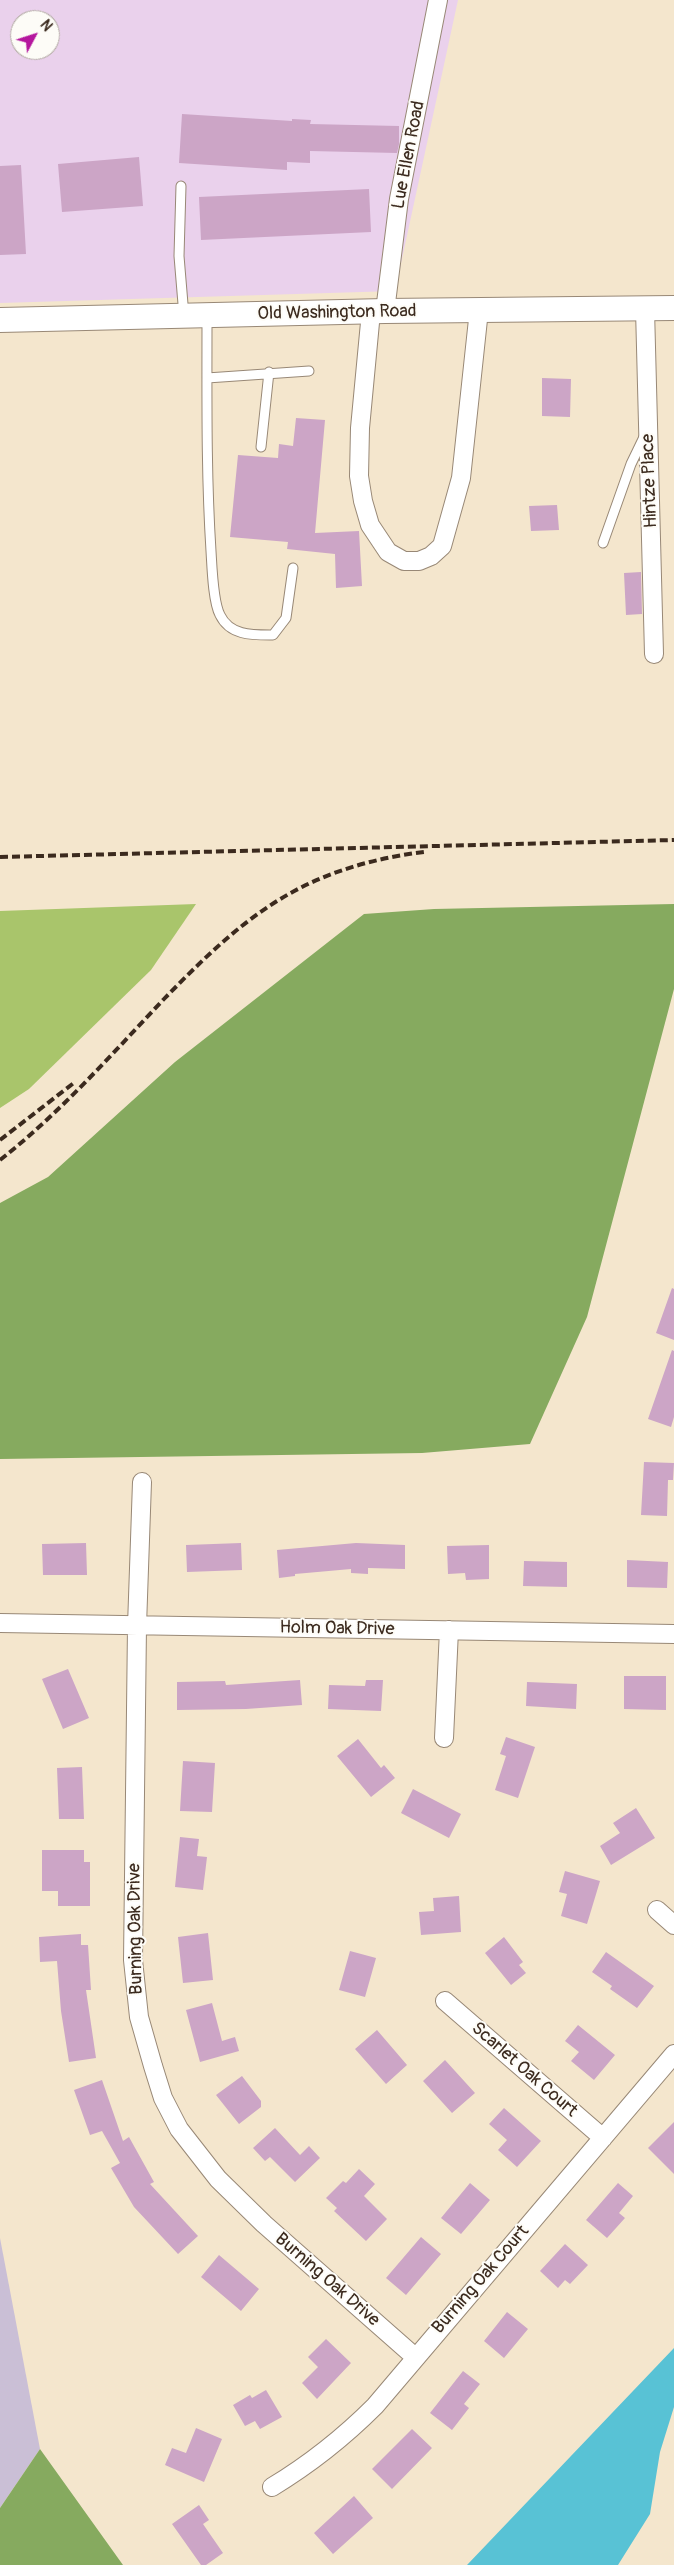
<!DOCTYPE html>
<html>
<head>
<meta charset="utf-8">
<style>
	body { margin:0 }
	#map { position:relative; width:674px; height:2565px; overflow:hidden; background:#f4e6cd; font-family:Pangolin,sans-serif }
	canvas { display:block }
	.north { position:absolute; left:10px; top:10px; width:50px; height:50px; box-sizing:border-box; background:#fdfcf7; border:1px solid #afa8a0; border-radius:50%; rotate:50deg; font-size:14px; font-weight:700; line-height:20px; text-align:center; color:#3b2a1e }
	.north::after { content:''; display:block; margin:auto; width:18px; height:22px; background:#b5179e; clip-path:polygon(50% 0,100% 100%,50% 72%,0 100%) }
</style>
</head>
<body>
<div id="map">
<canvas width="674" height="2565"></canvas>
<div class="north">N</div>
</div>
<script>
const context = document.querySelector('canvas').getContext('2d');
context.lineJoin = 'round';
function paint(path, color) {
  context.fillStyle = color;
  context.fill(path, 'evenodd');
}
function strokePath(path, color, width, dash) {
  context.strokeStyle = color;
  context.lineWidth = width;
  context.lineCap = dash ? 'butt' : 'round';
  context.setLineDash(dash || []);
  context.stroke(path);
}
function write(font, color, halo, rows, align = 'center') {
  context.font = font + ' Pangolin,sans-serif';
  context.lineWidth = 4;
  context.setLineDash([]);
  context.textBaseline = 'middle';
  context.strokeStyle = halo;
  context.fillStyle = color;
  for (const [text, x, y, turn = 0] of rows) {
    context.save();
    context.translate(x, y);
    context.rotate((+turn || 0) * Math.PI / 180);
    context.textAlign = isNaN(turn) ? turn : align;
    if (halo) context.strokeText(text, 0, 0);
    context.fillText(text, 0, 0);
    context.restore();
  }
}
paint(new Path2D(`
	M0,0H458L395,291L0,303ZM20,20H50V50H20Z`), '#ead1ec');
paint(new Path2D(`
	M0,2238L40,2449L0,2508Z`), '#cabfd6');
paint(new Path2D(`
	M196,904L151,970L29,1089L0,1108V911Z`), '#a9c56b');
paint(new Path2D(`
	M674,904V989L587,1317L530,1444L422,1453L0,1459V1203L48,1177L175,1062L364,914L434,909Z
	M40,2449L123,2565H0V2508Z`), '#86aa5f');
paint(new Path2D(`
	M674,2348V2407L660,2452L650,2514L618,2565H467Z`), '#58c2d5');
paint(new Path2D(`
	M182,114L292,121V119L311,120L310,124L399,126V144L397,153L310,151V163L287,162V170L179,163Z
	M139,157L143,206L62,212L58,164Z
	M21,165L26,254L0,255V166Z
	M369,189L371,232L201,240L199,197Z
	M542,378L571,379L570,417L542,416Z
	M296,418L325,420L315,533L359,531L362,586L336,588L335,554L287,549L288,542L230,537L238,455L278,458L279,444L293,446Z
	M557,505L559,530L531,531L529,506Z
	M641,572L642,614L626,615L624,573Z
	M672,1288L674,1289V1340L656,1333Z
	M672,1350L674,1351V1417L671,1427L648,1419Z
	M644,1462L674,1463L673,1480H668L667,1516L641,1515Z
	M86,1543L87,1575H43L42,1544Z
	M241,1543L242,1570L187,1572L186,1545Z
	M356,1543L405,1545V1569L368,1568V1574L351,1573V1569L295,1574V1576L279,1578L277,1550Z
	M489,1545V1579L466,1580L465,1573L448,1574L447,1546Z
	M627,1560L668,1562L667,1588L627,1587Z
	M524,1561L567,1562V1587L523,1586Z
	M68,1669L89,1718L63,1729L42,1679Z
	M624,1676H666V1710L624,1709Z
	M300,1680L302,1705L246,1709L177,1710V1682L225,1681L226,1685Z
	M366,1680H383L381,1711L328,1709L329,1685L365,1686Z
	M527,1682L577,1684L576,1709L526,1706Z
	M506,1737L535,1747L518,1798L495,1790L506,1756L500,1754Z
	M358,1739L381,1768L384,1765L395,1778L371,1797L337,1756Z
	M183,1761L215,1763L212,1812L180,1811Z
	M82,1767L84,1819H59L57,1768Z
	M413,1789L461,1814L449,1838L401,1813Z
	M636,1808L655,1838L611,1865L600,1846L620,1833L613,1823Z
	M180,1837L199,1839L197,1856L207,1857L203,1890L175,1887Z
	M42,1850H84V1862H90V1906H58V1891H42Z
	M565,1871L600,1881L587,1924L561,1916L567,1894L559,1892Z
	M459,1896L461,1932L421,1935L419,1912L434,1911L433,1898Z
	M208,1933L213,1980L183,1983L178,1937Z
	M81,1934V1945H88L91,1990H86L96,2058L69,2062L61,2011L57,1961L40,1962L39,1937Z
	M504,1937L523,1962L519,1965L526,1973L511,1985L485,1953Z
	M350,1951L376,1958L365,1997L339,1990Z
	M606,1952L654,1986L637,2008L610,1989L612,1986L592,1972Z
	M212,2003L222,2041L235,2037L239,2051L200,2062L186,2010Z
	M578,2025L615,2055L594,2080L571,2061L579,2052L565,2041Z
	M377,2030L407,2065L386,2084L355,2049Z
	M445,2060L475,2093L452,2113L423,2081Z
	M242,2076L261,2101V2107L239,2124L216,2095Z
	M102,2080L123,2141L129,2137L154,2182L150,2184L198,2236L178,2254L134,2207L111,2168L120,2163L102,2131L90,2135L74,2090Z
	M504,2108L541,2141L517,2167L498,2150L507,2140L489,2124Z
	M674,2122V2174L648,2148Z
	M275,2128L300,2155L309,2146L320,2158L295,2182L270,2157L265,2161L253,2148Z
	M359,2169L375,2184L364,2196L387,2219L366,2241L334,2211L337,2208L326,2198L343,2181L346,2183Z
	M470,2183L490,2200L461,2234L441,2218Z
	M618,2183L633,2196L619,2213L625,2218L607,2238L586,2220Z
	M421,2237L441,2254L406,2295L386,2278Z
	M565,2244L588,2265L570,2284L565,2280L558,2288L540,2271Z
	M219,2255L259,2289L241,2311L201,2277Z
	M507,2312L528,2329L504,2358L484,2341Z
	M326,2339L351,2363L317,2399L302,2383L318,2367L308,2357Z
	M463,2371L480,2384L464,2404L469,2408L452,2430L430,2413Z
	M266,2390L282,2417L260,2429L255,2421L245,2426L233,2405L250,2395L252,2398Z
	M196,2428L222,2439L204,2482L165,2465L172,2448L186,2453Z
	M412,2429L432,2448L392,2489L372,2469Z
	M354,2496L373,2518L333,2554L314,2533Z
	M199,2505L209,2520L203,2524L223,2553L206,2565H201L172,2524Z`), '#cca5c6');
const service = new Path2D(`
	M181,186L179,256L184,316
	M207,316C207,394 206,473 211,551C212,567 213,602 220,615C230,636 253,635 273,635L286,618L293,568
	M207,378L309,371
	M261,447L269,372
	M603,543L631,464L645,435`);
const minor = new Path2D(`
	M645,309L654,654
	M385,311L399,199L438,0
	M371,312L360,428L359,476L363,501L370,525L388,552L404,561H419L431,556L442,546L461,478L479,310
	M142,1482L137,1626L133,1960L139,2017L153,2066L163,2098L179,2129L218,2179L264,2224L415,2357
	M0,1623L674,1634
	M444,1738L449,1630
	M657,1910L674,1925
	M445,2001L603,2138
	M272,2487C310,2464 344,2437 375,2406L674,2054`);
const secondary = new Path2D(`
	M0,320L385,311L674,308`);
strokePath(service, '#988876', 11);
strokePath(minor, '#988876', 20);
strokePath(secondary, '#988876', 26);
strokePath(service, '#fff', 9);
strokePath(minor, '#fff', 18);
strokePath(secondary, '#fff', 24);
strokePath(new Path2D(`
	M0,857L674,840
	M0,1140L75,1082
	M0,1160C60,1113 112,1054 164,999C205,957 248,914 302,887C340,868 382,857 424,852`), '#3b2a1e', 4, [8, 4]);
write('18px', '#3b2a1e', '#fdfcf7', [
	["Lue Ellen Road",409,155,-79],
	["Old Washington Road",337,313,-1],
	["Hintze Place",650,481,-92],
	["Holm Oak Drive",337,1629,1],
	["Burning Oak Drive",136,1929,-91],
	["Scarlet Oak Court",524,2070,41],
	["Burning Oak Drive",327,2280,41],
	["Burning Oak Court",481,2280,-49]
]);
</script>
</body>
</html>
